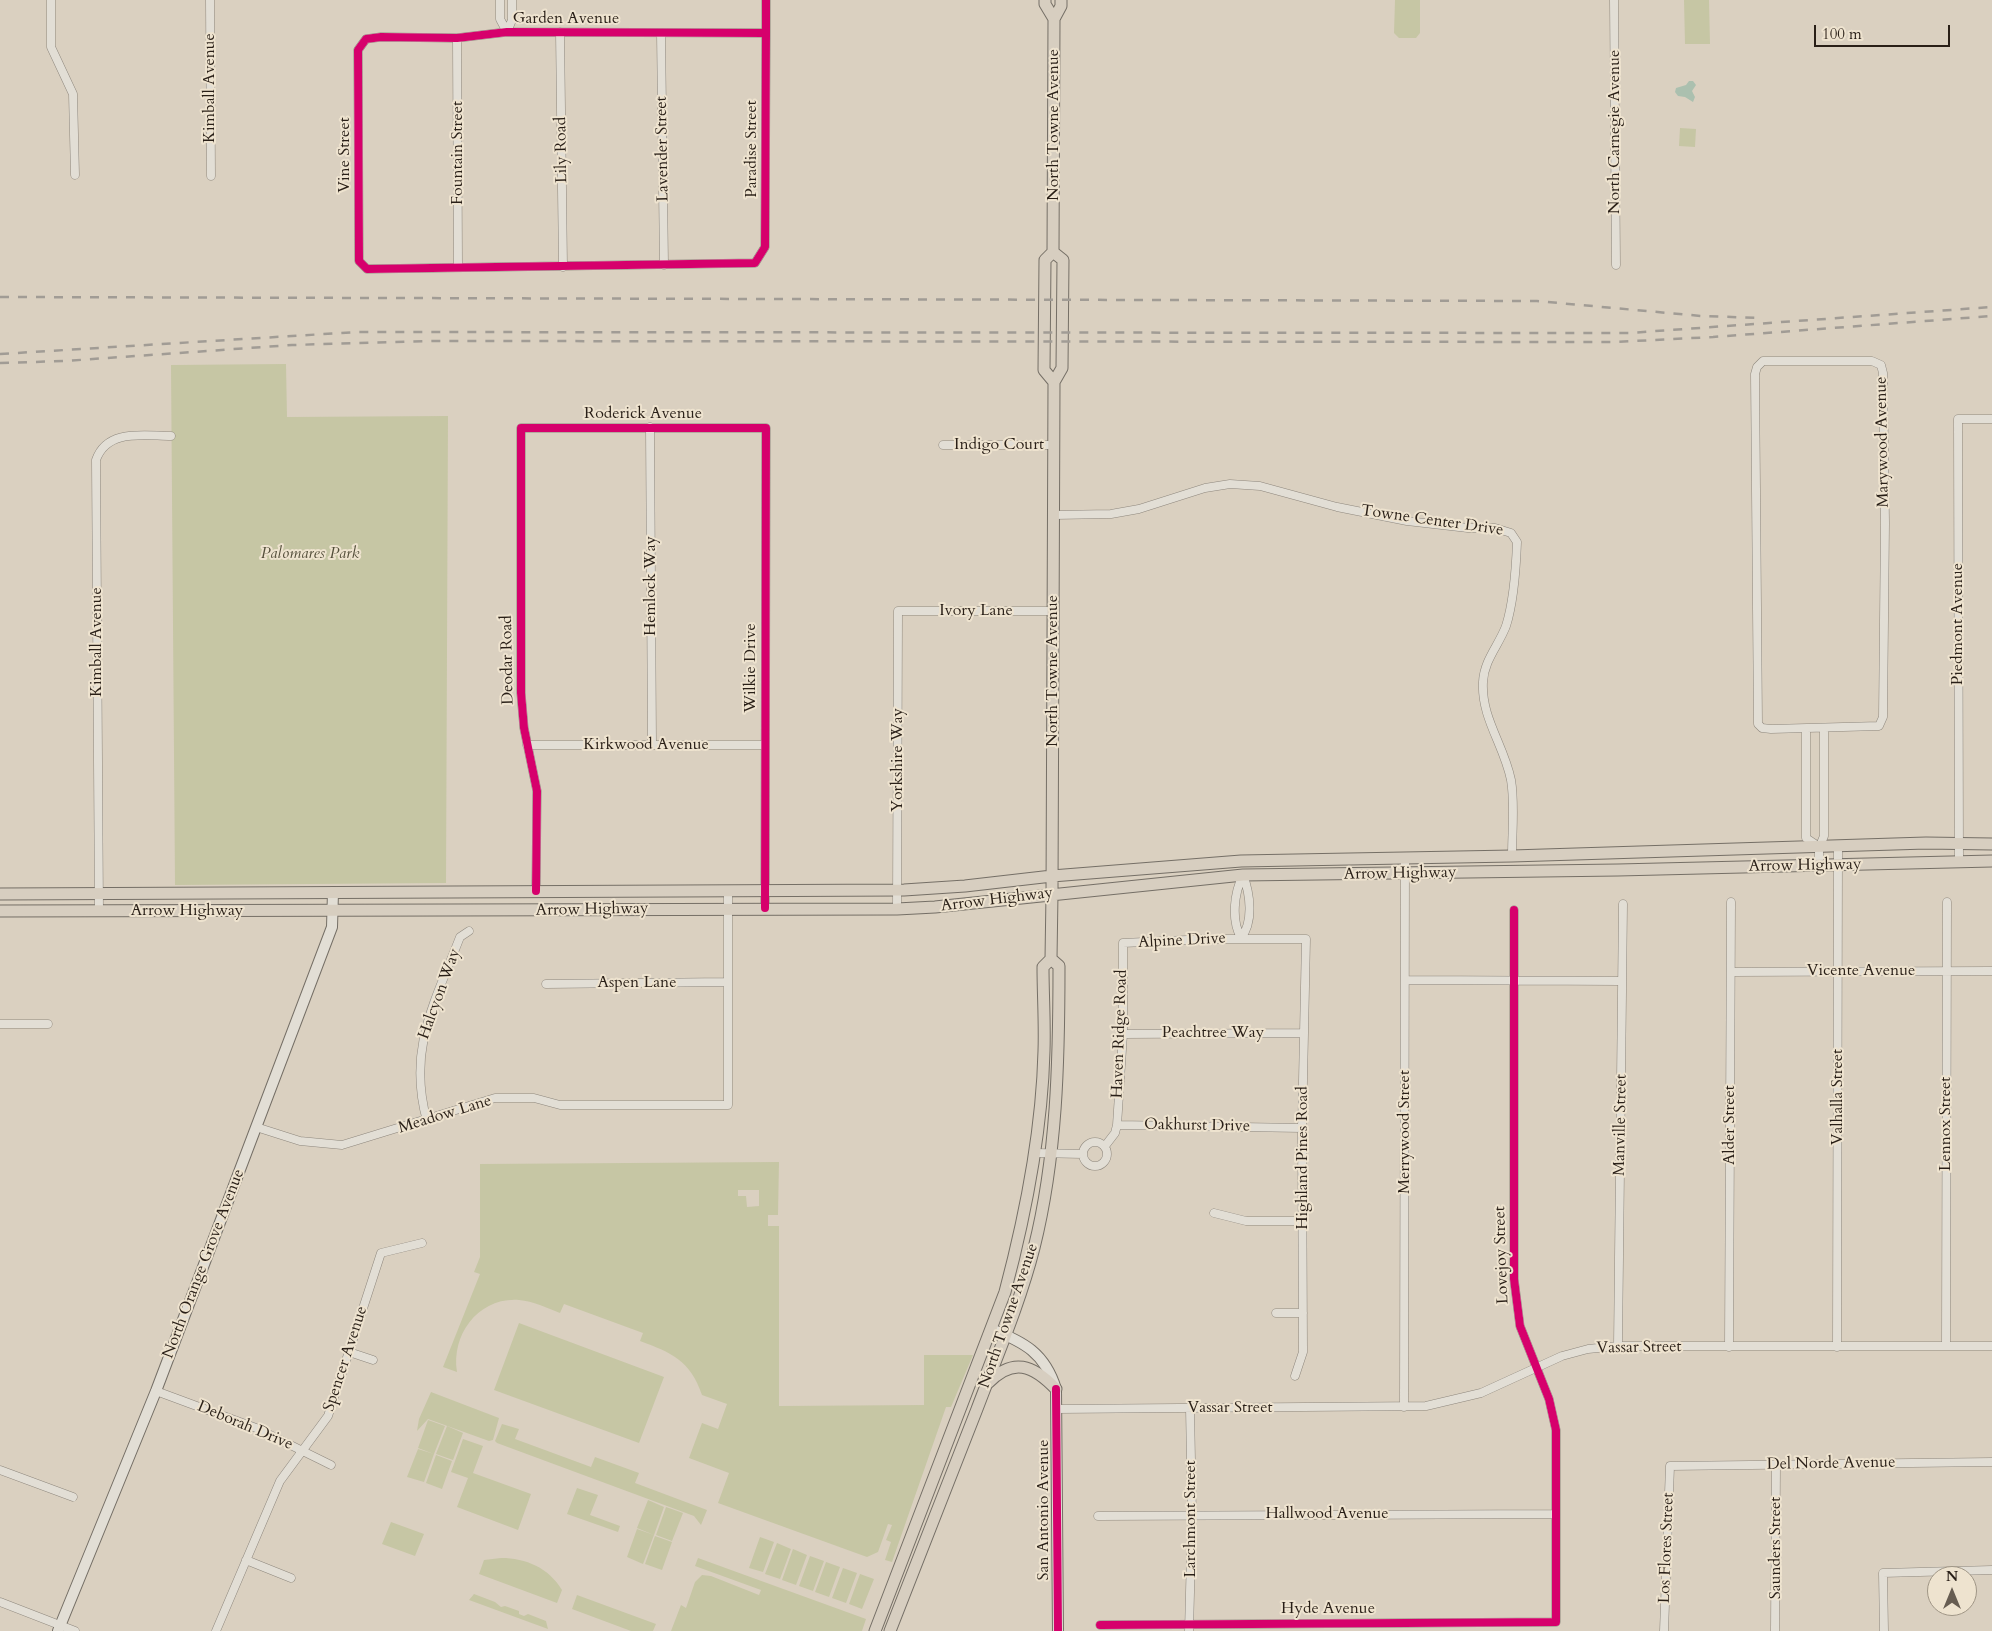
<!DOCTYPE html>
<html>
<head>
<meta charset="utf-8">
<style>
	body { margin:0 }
	#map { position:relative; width:1992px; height:1631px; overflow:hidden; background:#dad0c0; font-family:Cardo,serif }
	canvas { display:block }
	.north { position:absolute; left:1927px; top:1566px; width:50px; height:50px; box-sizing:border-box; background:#eee3cf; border:1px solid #9f9585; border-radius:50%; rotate:0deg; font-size:14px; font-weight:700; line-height:20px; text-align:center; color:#291f17 }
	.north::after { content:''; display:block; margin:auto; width:18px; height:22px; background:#675d52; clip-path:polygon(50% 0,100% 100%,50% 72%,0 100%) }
	.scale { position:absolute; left:1814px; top:25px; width:136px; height:22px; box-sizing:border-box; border:2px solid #291f17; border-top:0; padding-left:6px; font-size:15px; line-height:18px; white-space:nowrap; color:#291f17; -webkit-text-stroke:4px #eee3cf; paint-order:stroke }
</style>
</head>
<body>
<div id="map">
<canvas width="1992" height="1631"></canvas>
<div class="north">N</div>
<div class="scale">100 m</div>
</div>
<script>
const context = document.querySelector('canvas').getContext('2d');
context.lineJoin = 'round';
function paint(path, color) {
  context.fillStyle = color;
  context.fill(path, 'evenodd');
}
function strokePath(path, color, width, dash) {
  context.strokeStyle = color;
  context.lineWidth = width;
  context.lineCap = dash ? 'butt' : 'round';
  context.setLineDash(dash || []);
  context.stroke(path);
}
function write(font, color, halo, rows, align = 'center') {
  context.font = font + ' Cardo,serif';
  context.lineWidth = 4;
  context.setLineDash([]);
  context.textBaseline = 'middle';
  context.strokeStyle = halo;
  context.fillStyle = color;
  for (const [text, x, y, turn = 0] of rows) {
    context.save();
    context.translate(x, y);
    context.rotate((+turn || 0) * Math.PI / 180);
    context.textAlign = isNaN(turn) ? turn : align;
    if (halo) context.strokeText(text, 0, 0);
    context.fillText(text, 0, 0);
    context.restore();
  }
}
paint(new Path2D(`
	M1395,0H1420V33L1416,38H1399L1394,33Z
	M1684,0H1709L1710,44H1685Z
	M1680,128L1696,129L1695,147L1679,146Z
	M286,364L287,417L448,416L446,883L175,885L171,365Z
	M779,1162L778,1215H768V1226H779V1406L924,1405V1355H973L951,1407H946L892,1562L885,1560L891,1542L886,1540L892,1525L888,1524L878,1552L867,1557L718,1503L729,1473L689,1458L702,1423L718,1429L727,1404L702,1395C690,1360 672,1353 640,1341L643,1333L564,1304L560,1313C547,1308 533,1301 519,1300C479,1297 451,1334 457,1372L443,1367L480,1274L474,1272L480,1257V1164ZM738,1190H759V1206L747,1207L746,1196H738Z
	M519,1323L664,1377L639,1443L494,1390Z
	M431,1392L499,1418L493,1440L489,1441L428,1419L417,1431L419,1419Z
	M428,1420L445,1426L434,1454L418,1448Z
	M502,1424L519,1429L515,1439L591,1467L595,1457L639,1473L635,1483L707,1510L701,1525L694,1516L497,1443L495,1441Z
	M447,1426L463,1433L453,1460L436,1454Z
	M463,1439L483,1446L473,1473L531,1494L518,1530L457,1507L468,1478L451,1472Z
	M418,1449L434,1454L424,1482L407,1477Z
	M436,1455L452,1461L442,1489L426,1483Z
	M577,1488L598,1495L590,1515L620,1526L618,1532L567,1514Z
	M648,1500L664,1507L654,1535L637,1528Z
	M666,1507L683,1513L672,1541L656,1535Z
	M391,1522L424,1534L415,1556L382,1544Z
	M637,1529L654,1535L643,1564L627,1557Z
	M655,1536L672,1542L662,1570L645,1564Z
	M760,1537L774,1542L763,1572L749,1568Z
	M777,1543L791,1549L780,1579L765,1574Z
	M793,1549L807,1555L796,1585L782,1580Z
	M810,1556L824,1561L813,1591L799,1586Z
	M501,1558C526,1558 549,1568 562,1590L557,1603L479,1574L484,1560Z
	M698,1558L866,1619L862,1631H671L681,1605L686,1608L695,1582L702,1575L711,1576L759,1595L761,1590L695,1566Z
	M826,1562L840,1567L829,1597L815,1592Z
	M843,1568L857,1573L846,1603L832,1598Z
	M860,1574L874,1579L862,1609L849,1604Z
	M474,1594L495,1602L501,1607L505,1606L519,1611V1614L524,1616L528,1614L546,1621L548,1629L469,1600Z
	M577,1595L656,1624L653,1631H631L572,1609Z`), '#c6c6a4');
paint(new Path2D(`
	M1689,81H1693L1696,85L1692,91L1695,97L1693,102L1685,97L1678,96L1675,92L1676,88L1686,85Z`), '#abc0af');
const street = new Path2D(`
	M51,0V47L73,94L75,175
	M210,0L211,176
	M500,0V19L507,32L512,20V0
	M766,0V33L765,247L755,263L367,269L359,261L358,50L366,39L381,37L457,38L507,32L766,33
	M1614,0L1616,265
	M560,32L563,267
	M661,33L664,265
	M457,38L458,267
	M1763,361H1872L1881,365L1883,373L1885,523L1883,717L1879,726L1771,729L1762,728L1758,724L1755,374L1757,367Z
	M650,427L652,745
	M943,445H1054
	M1054,515L1111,514L1139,509L1205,488L1230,484L1260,486L1337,507L1407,521L1468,528H1495L1511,533L1517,542C1516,569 1514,601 1506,626C1499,645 1484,660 1483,682C1481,718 1504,745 1511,780C1515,803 1512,832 1512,856
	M1806,729V838L1818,846
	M527,745H764
	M1959,862L1958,419H1992
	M1819,866V848L1824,836V729
	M1243,875C1250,893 1254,922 1241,938C1231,920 1234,893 1243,875Z
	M536,891L537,791L524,728L521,693V428H766L765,908
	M897,909L898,611H1054
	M99,911L96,460C107,428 145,436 171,436
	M1731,972L1992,971
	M1406,980L1622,981
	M546,984L728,982
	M0,1024H48
	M1123,1034L1303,1033
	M427,1121C407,1049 435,1002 460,937L469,931
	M1117,1125L1123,1034V943L1208,939H1306L1302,1128L1303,1352L1295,1376
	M256,1127L300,1141L342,1145L495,1098H534L560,1105H728V890
	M1083 1154a12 12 0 1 1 24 0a12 12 0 1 1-24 0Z
	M1105,1146L1115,1133L1117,1125L1302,1128
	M1035,1153L1083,1154
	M1214,1213L1246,1221H1303
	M1276,1313H1303
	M1618,1346L1623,904
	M1946,1346L1947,902
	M1729,1347L1731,902
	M1837,1347L1838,846
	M349,1352L373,1360
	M156,1391L256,1428L331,1465
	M1404,1407L1405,857
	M1057,1409L1426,1406L1481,1393L1562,1356L1588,1349L1618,1346H1992
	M0,1470L73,1497
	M1098,1516L1556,1514
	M246,1560L291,1578
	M0,1602L75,1631
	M1100,1625L1556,1622V1430L1549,1399L1520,1326L1514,1279V910
	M216,1631L280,1481L328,1416L381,1253L422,1243
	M1189,1631L1192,1515L1190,1408
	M1664,1631L1670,1466L1992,1462
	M1775,1631L1776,1465
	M1884,1631L1883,1573L1992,1570`);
const secondary = new Path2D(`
	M991,1329C1024,1342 1045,1353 1056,1389L1058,1631
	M58,1631L156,1391L332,927L333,892`);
const primary = new Path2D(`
	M1045,0V4L1054,19L1053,252L1045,260L1044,370L1054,382
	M1054,19L1061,6V0
	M0,894L904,890L965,886L1052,876L1241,861L1512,856L1926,843L1992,844
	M0,911L897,909L935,907L1243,875L1618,870L1992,861
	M988,1383C1013,1357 1033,1365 1056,1389
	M875,1631L1005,1292C1026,1213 1042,1133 1044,1051C1045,1023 1043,995 1043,967L1051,959L1052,894L1054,382L1062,368L1063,260L1053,252
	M890,1631C919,1557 948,1483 977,1409C997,1356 1020,1303 1034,1248C1057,1156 1059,1061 1059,966L1051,959`);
strokePath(street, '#8e877d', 9);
strokePath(secondary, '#756f66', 12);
strokePath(primary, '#756f66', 13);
strokePath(street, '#e2ded5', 8);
strokePath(secondary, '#e2ded5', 10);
strokePath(primary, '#d7cec0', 11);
strokePath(new Path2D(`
	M0,297L1537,301L1701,316L1762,318
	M0,354L357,332L1629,333L1992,307
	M0,363L65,361L292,345L435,341L1615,342L1713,337L1992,316`), '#a19c95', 2.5, [9, 9]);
strokePath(new Path2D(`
	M766,0V33L765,247L755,263L367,269L359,261L358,50L366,39L381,37L457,38L507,32L766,33
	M536,891L537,791L524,728L521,693V428H766L765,908
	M1056,1389L1058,1631
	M1100,1625L1556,1622V1430L1549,1399L1520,1326L1514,1279V910`), '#d6006c', 8);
write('16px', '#291f17', '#eee3cf', [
	["Garden Avenue",566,19],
	["Kimball Avenue",210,88,-90],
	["North Towne Avenue",1054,125,-90],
	["North Carnegie Avenue",1615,132,-90],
	["Lavender Street",663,149,-91],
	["Paradise Street",752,149,-90],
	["Lily Road",562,150,-91],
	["Fountain Street",458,153,-90],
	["Vine Street",345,155,-90],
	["Roderick Avenue",643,414],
	["Marywood Avenue",1883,442,-91],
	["Indigo Court",999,445],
	["Towne Center Drive",1432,521,8],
	["Hemlock Way",651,586,-90],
	["Ivory Lane",976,611],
	["Piedmont Avenue",1958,624,-90],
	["Kimball Avenue",97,642,-90],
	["Deodar Road",508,660,-91],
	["Wilkie Drive",751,668,-90],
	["North Towne Avenue",1053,671,-90],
	["Kirkwood Avenue",646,745],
	["Yorkshire Way",898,760,-90],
	["Arrow Highway",1805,866,-1],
	["Arrow Highway",1400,874,-1],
	["Arrow Highway",997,900,-7],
	["Arrow Highway",592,910,-1],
	["Arrow Highway",187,911],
	["Alpine Drive",1182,941,-3],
	["Vicente Avenue",1861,971],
	["Aspen Lane",637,983],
	["Halcyon Way",440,994,-70],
	["Peachtree Way",1213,1033],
	["Haven Ridge Road",1120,1034,-88],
	["Valhalla Street",1838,1097,-90],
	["Meadow Lane",445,1115,-17],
	["Lennox Street",1946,1124,-90],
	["Manville Street",1621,1125,-89],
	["Alder Street",1730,1125,-90],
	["Oakhurst Drive",1197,1126,1],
	["Merrywood Street",1405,1132,-90],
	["Highland Pines Road",1303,1158,-90],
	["Lovejoy Street",1502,1255,-92],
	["North Orange Grove Avenue",204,1264,-69],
	["North Towne Avenue",1009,1316,-71],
	["Vassar Street",1639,1348,-1],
	["Spencer Avenue",346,1359,-72],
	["Vassar Street",1230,1408],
	["Deborah Drive",245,1426,23],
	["Del Norde Avenue",1831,1464,-1],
	["San Antonio Avenue",1044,1510,-90],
	["Hallwood Avenue",1327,1514],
	["Larchmont Street",1191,1519,-90],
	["Los Flores Street",1667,1548,-88],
	["Saunders Street",1776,1548,-90],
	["Hyde Avenue",1328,1609]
]);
write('italic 16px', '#534e3a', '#eee3cf', [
	["Palomares Park",310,554]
]);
</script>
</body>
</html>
